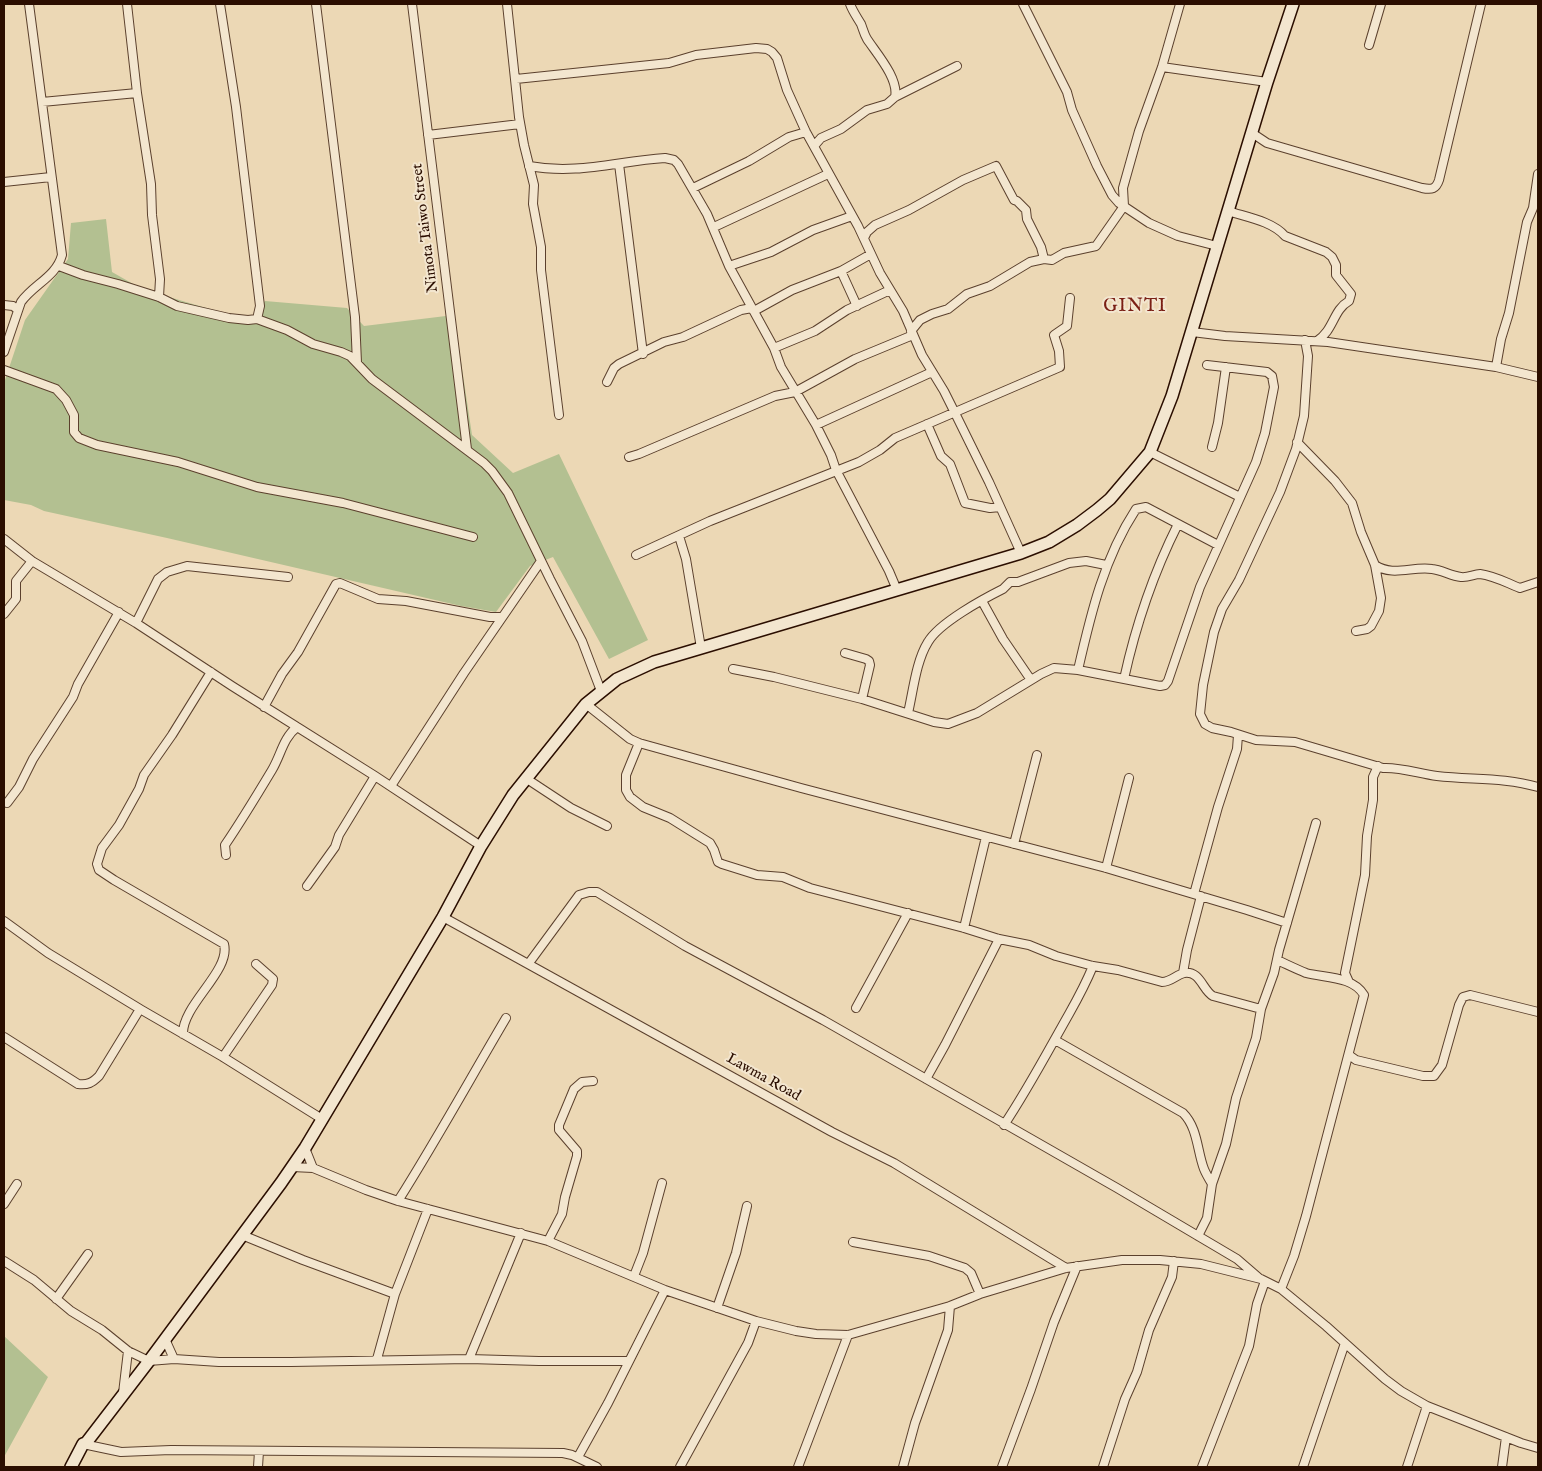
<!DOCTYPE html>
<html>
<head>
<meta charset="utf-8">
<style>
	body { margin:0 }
	#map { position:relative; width:1542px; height:1471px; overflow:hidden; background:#ecd8b5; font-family:"IM FELL English",serif }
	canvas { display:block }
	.frame { position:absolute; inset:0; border:5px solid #2b0e00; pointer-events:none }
</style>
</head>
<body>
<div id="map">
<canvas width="1542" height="1471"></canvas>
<div class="frame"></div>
</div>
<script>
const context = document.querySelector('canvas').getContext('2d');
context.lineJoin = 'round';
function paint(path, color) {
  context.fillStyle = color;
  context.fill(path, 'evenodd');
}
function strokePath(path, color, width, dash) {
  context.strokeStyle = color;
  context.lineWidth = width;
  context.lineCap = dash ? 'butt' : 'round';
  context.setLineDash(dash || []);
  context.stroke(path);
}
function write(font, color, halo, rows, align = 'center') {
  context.font = font + ' "IM FELL English",serif';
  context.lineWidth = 4;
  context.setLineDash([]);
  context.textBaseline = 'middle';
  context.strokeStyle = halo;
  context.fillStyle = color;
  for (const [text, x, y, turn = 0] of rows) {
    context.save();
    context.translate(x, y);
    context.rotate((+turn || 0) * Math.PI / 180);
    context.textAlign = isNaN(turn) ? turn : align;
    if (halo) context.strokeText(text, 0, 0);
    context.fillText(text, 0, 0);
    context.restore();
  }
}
paint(new Path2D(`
	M106,219L112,272L142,289L250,321L265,301L347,308L364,326L454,315L472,435L513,473L559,454L648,640L609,659L553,557L530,566L496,612L461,606L167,538L44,511L31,505L4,500V383L25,320L68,259L71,223Z
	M4,1336L48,1377L4,1457Z`), '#b3c091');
const minor = new Path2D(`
	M127,4L137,93L151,184L152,215L160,279L159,297
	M220,4L236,107L260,306L257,319
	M316,4L355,317L357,363
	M412,4L467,449
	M507,4L519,117L524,145L534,185L533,204L541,247V270L559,415
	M850,4C853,12 857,17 861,24C863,29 864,34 867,39C877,54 899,79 895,97
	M1023,4L1067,92L1072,110L1097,166L1112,195L1119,203L1149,223L1178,236L1217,246
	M1369,45L1381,4
	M1162,67L1267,82
	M516,79L669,63L696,55L756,48L767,49L772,52L777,58L787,90L806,132L858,226L880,273L903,311L922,355L944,391L955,413L989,482L1021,553
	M42,102L137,93
	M1252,133L1267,143L1422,188C1432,190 1436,189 1439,180L1481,4
	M428,135L520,124
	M814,146L821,138L841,129L867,110L887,104L895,97L957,66
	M619,164L643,354
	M529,166C578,175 617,161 665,158L674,160L678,164L707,214L729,266L774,348L781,367L816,425L831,455L836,470L889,571L897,590
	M4,182L51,177
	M693,188L749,161L789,137L806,132
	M1228,211C1246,217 1272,221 1285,236L1326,252L1332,257L1336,265V275L1351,294L1349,301C1333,310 1334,330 1317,341
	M714,227L828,174
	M864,238L867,232L875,225L909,210L963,180L996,166L1014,200L1017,201L1026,210L1027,219L1041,247L1044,259
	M59,266L83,275L118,284L159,297L177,306L229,318L248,320L257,319L287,330L313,344L341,352L350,356L372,379L484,463L492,471L508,493L550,579L582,641L601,691
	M729,266L771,252L813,230L852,216
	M841,271L857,306
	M4,305L13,306L18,310
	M754,311L792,290L841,271L871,254
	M911,331L920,320L932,314L948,309L967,294L990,286L1030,262L1044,259L1052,260L1064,253L1096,246L1124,206L1123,188L1139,131L1162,67L1180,4
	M1192,332L1225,336L1328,342L1496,367L1538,377
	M1305,340L1308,356L1304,416L1296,449L1280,492L1239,580L1222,609L1214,632L1203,685L1200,714L1205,724L1212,728L1231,732L1256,740L1295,742L1383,768C1401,767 1420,774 1437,776C1472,780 1504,777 1538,787
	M774,348L815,331L847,310L890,290
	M4,352L21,302C34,284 56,277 62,255L29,4
	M1496,367L1501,339L1509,313L1527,222L1533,208L1538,174
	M4,370L56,389L66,400L74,415V432L79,438L97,445L178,462L257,487L343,503L473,537
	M607,382L614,368L619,364L664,342L683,337L741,310L752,308
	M927,424L941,456L950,464L965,503L990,508L1000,507
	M816,425L932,372
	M1297,442L1335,481L1352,503L1361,532L1375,565L1381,598L1379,611L1371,626L1367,629L1356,631
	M1212,447L1218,423L1226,367
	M1150,452L1240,497
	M629,457L639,454L775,396L795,392L855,359L913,335
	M679,536L686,559L701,648
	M4,539L32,561L136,623L232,686L375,776L481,846
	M636,555L710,521L859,462L880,450L895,438L1060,367L1059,351L1054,335L1067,326L1070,298
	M1375,565C1393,577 1412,566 1432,569C1442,570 1451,576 1461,577C1468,578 1474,574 1480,574C1495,576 1507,583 1520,588L1538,582
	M982,601L1003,639L1031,680
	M4,614L16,599V581L32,561
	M136,623L158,579L167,572L187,566L288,577
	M845,653L866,659L869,661L870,665L862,699
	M733,669L774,677L862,699L934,722L948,724L977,713L1041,674L1054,668L1078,670L1160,686L1165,685L1168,681L1200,587L1256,462L1265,433L1274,387L1272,376L1267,372L1207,365
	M1078,670C1091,613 1104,558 1136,509L1146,507L1218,545
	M1124,679C1136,624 1153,574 1178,524
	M586,704L630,739L639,743L801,788L1106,868L1247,910L1287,923
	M264,707L282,674L298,652L336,584L340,583L378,599L406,601L490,617H502
	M908,713C913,692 916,661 928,642C939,623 983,599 1003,589L1010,582H1018L1069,563L1086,561L1106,565
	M639,743L626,775V790L630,797L643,807L670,818L710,843L714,850L718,862L722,864L757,875L783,877L810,888L964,928L999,939L1029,945L1056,956L1093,966L1118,970L1162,982C1171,982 1176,975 1184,973C1200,970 1203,991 1213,996L1261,1009
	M527,779L571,808L607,826
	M391,786L464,673L541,561
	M7,803L19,787L33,759L73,697L78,684L119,612
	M1014,844L1037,755
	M226,855L225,845C242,820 257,795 272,770C281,755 283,738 297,727
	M1106,868L1129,778
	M307,886L335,847L339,835L375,776
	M1194,894L1218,807L1237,749L1238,735
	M443,917L832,1132L894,1163L1066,1268
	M4,921L48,953L140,1009L223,1057L322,1119
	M964,928L986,837
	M1277,960C1286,964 1296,969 1306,973C1325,978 1353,976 1364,995L1306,1216L1294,1256L1281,1289
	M529,963L579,895L589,892H597L685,946L823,1020L1117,1188L1237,1259L1259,1278
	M1183,973L1187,950L1201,896
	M1349,982L1345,973L1365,875L1367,836L1373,800V777L1378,766
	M856,1008L908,913
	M183,1034C182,1005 231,971 224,944L114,880L99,870L97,864L102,848L119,825L139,789L144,775L172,735L211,672
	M4,1037L78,1084C88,1085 92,1083 99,1076L140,1009
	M1055,1040L1183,1113C1198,1128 1197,1151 1204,1169C1206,1174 1209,1179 1212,1184
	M1349,1055L1356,1060L1423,1076H1434L1442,1065L1459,1005L1463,997L1470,995L1538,1012
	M223,1057L272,985L273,979L256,964
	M926,1079L945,1045L999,939
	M1004,1125C1028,1089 1048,1051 1069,1014C1078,998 1086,983 1093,966
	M305,1148L313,1168
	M292,1167L313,1168L366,1190L398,1201L548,1241L665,1290L756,1321L796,1331L816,1334L848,1335L950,1306L980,1294L1066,1268L1122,1260H1160L1201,1264L1261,1279L1281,1289L1326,1326L1385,1379L1401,1391L1427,1406L1521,1443L1538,1448
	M398,1201C436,1141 470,1079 506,1018
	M4,1204L17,1184
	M242,1235L303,1260L395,1294
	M1198,1236L1207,1218L1212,1184L1226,1144L1236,1098L1256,1038L1261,1009L1274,973L1279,950L1316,823
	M548,1241L562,1214L565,1197L577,1156V1151L559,1130V1125L574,1089L582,1082L593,1081
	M853,1242L929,1256L965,1268L971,1273L980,1294
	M4,1261L34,1280L71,1311L102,1330L128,1351L149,1361L174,1359L219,1362H291L469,1359L539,1361H629
	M634,1276L643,1253L662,1183
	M56,1299L88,1254
	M717,1308L736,1253L747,1206
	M165,1339L174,1359
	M377,1359L395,1294L428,1209
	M469,1359L521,1233
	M123,1393L128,1351
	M83,1444L121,1452L171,1450L563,1453L572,1455L597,1467
	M578,1457L608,1403L665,1290
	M258,1467L259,1451
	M680,1467L748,1343L756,1321
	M798,1467L848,1335
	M903,1467L915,1423L948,1330L950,1306
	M1002,1467L1031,1389L1054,1322L1077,1266
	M1103,1467L1125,1399L1137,1372L1149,1330L1172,1277L1174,1261
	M1202,1467L1249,1346L1257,1304L1265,1281
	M1303,1467L1345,1343
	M1407,1467L1427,1406
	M1502,1467L1506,1437`);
const secondary = new Path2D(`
	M71,1467L83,1444L86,1443L149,1361L281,1183L305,1148L443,917L481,846L513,795L586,704L617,679L654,662L1021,553L1049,542L1077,525L1097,510L1110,499L1150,452L1172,396L1267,82L1293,4`);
strokePath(minor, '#5b402d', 10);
strokePath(secondary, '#2b0e00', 14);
strokePath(minor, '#f3e6cf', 8);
strokePath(secondary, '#f3e6cf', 11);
write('15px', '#2b0e00', '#f3e6cf', [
	["Nimota Taiwo Street",426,228,-97],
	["Lawma Road",763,1078,29]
]);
context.letterSpacing = '1px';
write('18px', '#7a1f14', '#f3e6cf', [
	["GINTI",1135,307]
]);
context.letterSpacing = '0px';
</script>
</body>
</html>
